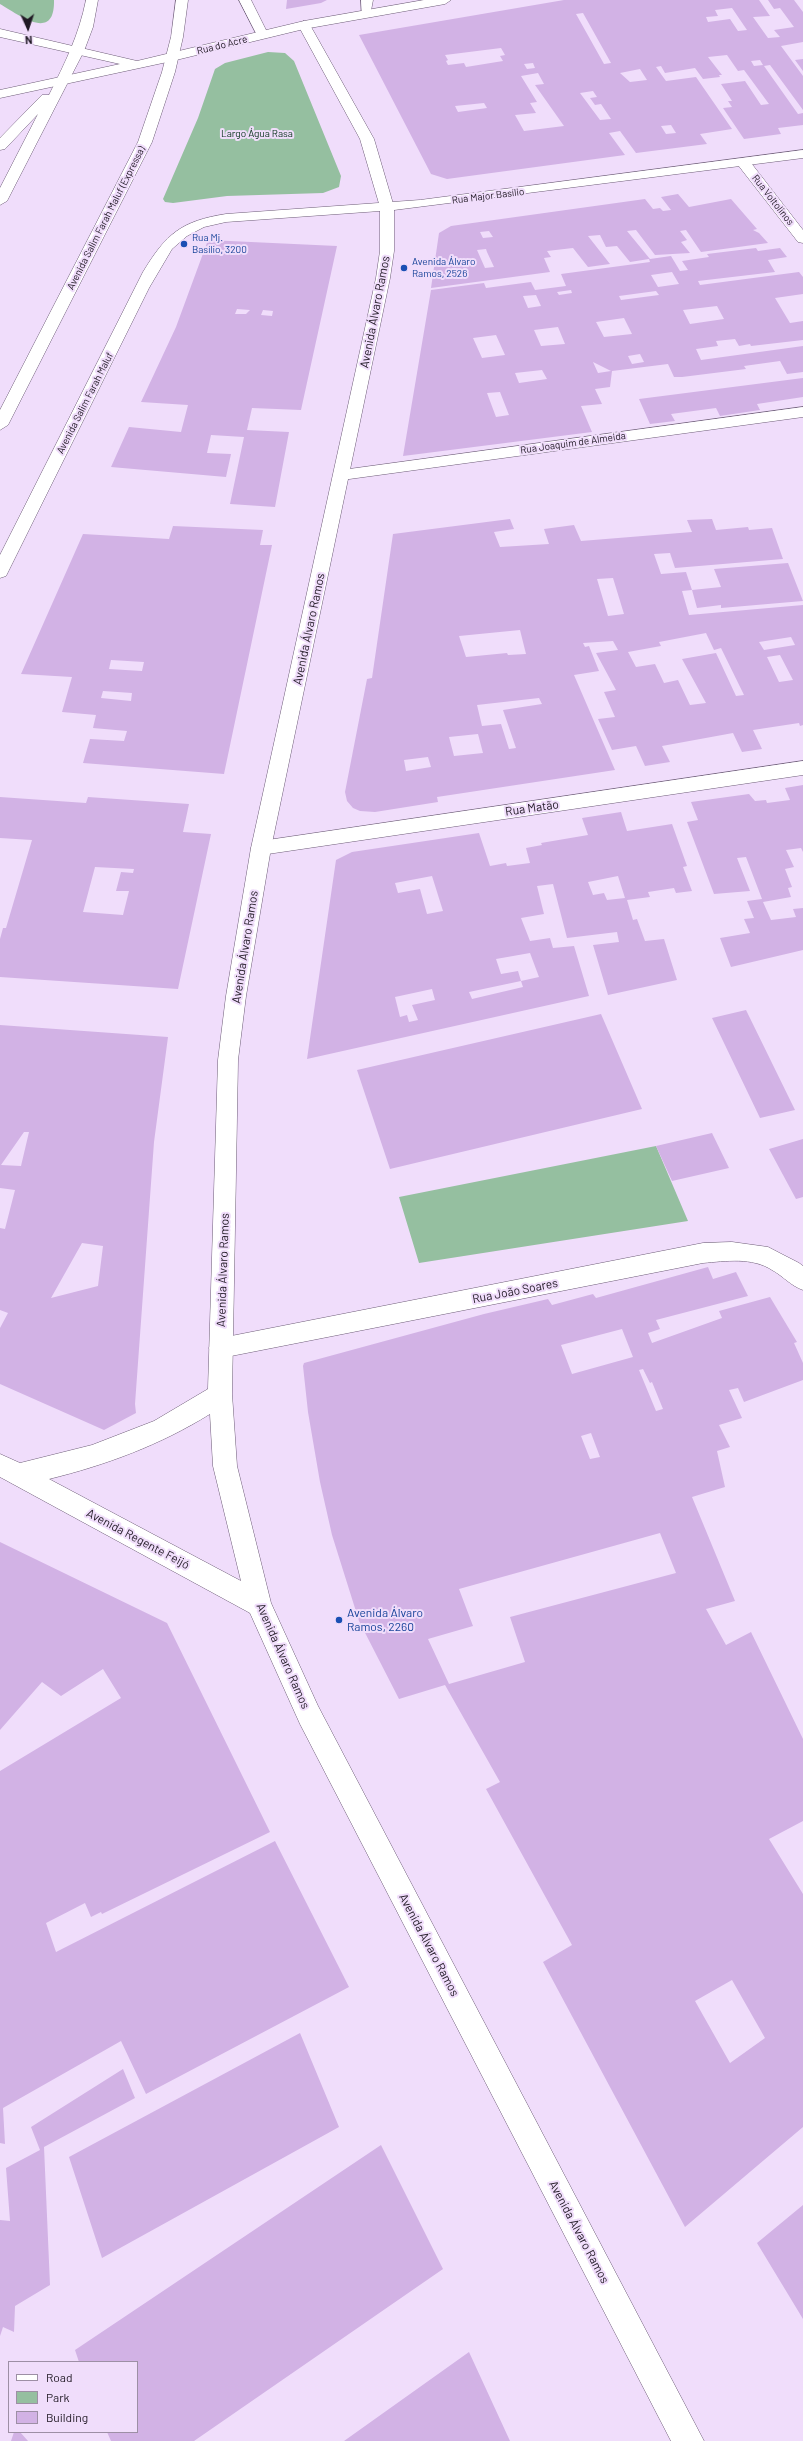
<!DOCTYPE html>
<html>
<head>
<meta charset="utf-8">
<style>
	body { margin:0 }
	#map { position:relative; width:803px; height:2441px; overflow:hidden; background:#f0ddfb; font-family:Barlow,sans-serif }
	canvas { display:block }
	.legend { position:absolute; left:8px; top:2361px; width:130px; height:72px; box-sizing:border-box; background:#f0ddfb; border:1px solid #9d8fa5; margin:0; padding:5px 7px; list-style:none; font-size:12px; color:#201924 }
	.legend li { display:flex; align-items:center; gap:8px; height:20px }
	.legend b { width:20px; border:1px solid #9d8fa5 }
	.north { position:absolute; left:8px; top:8px; width:40px; height:40px; -webkit-text-stroke:3px #f0ddfb; paint-order:stroke; rotate:177deg; font-size:11px; font-weight:700; line-height:16px; text-align:center; color:#201924 }
	.north::after { content:''; display:block; margin:auto; width:14px; height:18px; background:#201924; clip-path:polygon(50% 0,100% 100%,50% 72%,0 100%) }
</style>
</head>
<body>
<div id="map">
<canvas width="803" height="2441"></canvas>
<ul class="legend">
<li><b style="height:5px;background:#fff"></b>Road</li>
<li><b style="height:11px;background:#95bfa0"></b>Park</li>
<li><b style="height:11px;background:#d2b2e5"></b>Building</li>
</ul>
<div class="north">N</div>
</div>
<script>
const context = document.querySelector('canvas').getContext('2d');
context.lineJoin = 'round';
function paint(path, color) {
  context.fillStyle = color;
  context.fill(path, 'evenodd');
}
function strokePath(path, color, width, dash) {
  context.strokeStyle = color;
  context.lineWidth = width;
  context.lineCap = dash ? 'butt' : 'round';
  context.setLineDash(dash || []);
  context.stroke(path);
}
function write(font, color, halo, rows, align = 'center') {
  context.font = font + ' Barlow,sans-serif';
  context.lineWidth = 4;
  context.setLineDash([]);
  context.textBaseline = 'middle';
  context.strokeStyle = halo;
  context.fillStyle = color;
  for (const [text, x, y, turn = 0] of rows) {
    context.save();
    context.translate(x, y);
    context.rotate((+turn || 0) * Math.PI / 180);
    context.textAlign = isNaN(turn) ? turn : align;
    if (halo) context.strokeText(text, 0, 0);
    context.fillText(text, 0, 0);
    context.restore();
  }
}
paint(new Path2D(`
	M0,0H54C55,43 19,15 0,4Z
	M268,52L285,53L294,61L341,176L339,187L323,193L227,196L173,203L165,202L163,199L198,118L215,69L225,63Z
	M656,1146L688,1221L419,1263L399,1197Z`), '#95bfa0');
paint(new Path2D(`
	M287,0H327L321,3L286,9Z
	M564,0H759L770,16L753,17L768,38L780,37L774,30L794,27L780,8L774,9L768,0H794L803,12V42L781,46L803,76V110L770,65L764,66L798,114L803,113V125L778,128L781,134L744,139L723,108L732,107L728,101H732L721,84L745,81L761,105L769,104L744,70L738,71L727,55L708,57L722,75H719L720,77L703,79L695,68L665,73L661,66L656,67L666,81L696,77L732,129L700,134L707,144L636,153L620,131L609,133L625,155L447,179L431,174L359,35ZM732,8L747,30L738,31L730,19L708,22L706,17L718,16L715,10ZM583,13L611,63L604,64L576,14ZM501,48L505,55L500,56L503,61L466,67L464,63L448,65L446,61L448,60L445,55ZM760,60L763,65L754,66L751,61ZM533,63L535,68L527,69L524,64ZM640,69L647,80L630,82L620,73ZM538,73L544,84L535,85L564,126L524,131L515,115L536,113L530,103L537,102L521,76ZM593,91L597,97L590,98L595,105L601,104L611,119L600,120L580,93ZM484,103L487,108L458,112L455,106ZM671,125L676,133L666,134L661,126Z
	M803,59V71L795,60Z
	M678,194L689,207L731,199L757,229L753,230L759,233L768,243L701,252L686,230L680,231L687,240L681,242L690,253L655,255L636,230L627,231L650,259L671,256L680,271L688,270L682,261L709,257L707,254L756,248L758,251L780,248L787,257L768,260L775,272L698,281L700,285L799,272L803,277V294L775,298L790,323L803,321V340L751,346L750,344L739,346L735,339L716,341L718,346L696,349L701,360L803,346V372L787,374L780,361L744,366L746,369L682,377H674L668,364L612,371L610,387L595,389L602,404L581,406L592,432L403,456L431,290L484,283L486,288L531,282L535,290L566,286L561,274L650,262L649,259L630,262L617,246L606,247L600,235L588,236L610,264L588,267L573,248L547,251L551,257L544,258L550,272L431,288L439,233L451,226L645,199L653,209L660,208L663,211L671,210L661,197ZM489,231L493,237L483,238L480,232ZM486,249L487,252L494,267L485,268L477,250ZM672,272L679,284L658,287L651,275ZM571,290L572,293L559,295L557,292ZM656,291L659,295L621,300L619,296ZM536,295L541,306L528,308L523,296ZM717,306L724,319L690,324L683,310ZM624,318L632,334L604,337L596,322ZM558,327L565,344L541,346L534,330ZM496,335L505,355L482,358L473,338ZM640,354L644,362L632,364L628,356ZM593,362L611,371L598,373ZM542,370L547,379L519,383L515,373ZM500,392L509,415L496,417L487,393Z
	M208,240L337,246L301,410L252,408L247,430L289,432L275,507L230,504L244,437L211,435L207,453L231,454L226,477L111,467L129,427L181,432L188,405L141,402L176,327ZM237,309L250,310L246,314H235ZM263,310L273,311L272,316L261,315Z
	M803,378V397L757,404L760,410L720,416L716,408L671,414L675,421L650,424L639,399Z
	M510,519L514,529L494,532L500,547L549,544L544,529L574,525L581,541L692,532L687,520L712,519L716,530L748,527L749,530L772,528L783,559L675,568L670,553L654,554L661,574L686,572L692,590L721,587L714,569L788,563L803,601L721,608V605L697,608L692,590L682,591L689,615L803,605V725L800,726L799,723L753,730L762,749L742,752L733,733L662,746L670,762L645,766L636,746L612,750L598,719L615,717L604,692L616,690L596,653L618,650L613,641L583,643L585,647L589,646L599,671L574,675L615,770L437,797L438,802L375,812L360,811L353,808L347,801L345,792L367,679L372,678L393,534ZM613,578L624,614L608,616L597,579ZM520,630L526,654L508,655L507,653L466,657L459,636ZM706,633L714,650L721,648L744,695L736,696L716,653L682,659L706,703L690,705L678,680L664,683L655,664L636,667L628,652L661,646L659,642ZM791,637L795,645L764,650L759,642ZM780,655L793,680L779,682L767,657ZM539,698L542,704L503,710L516,748L509,749L501,724L482,726L477,705ZM478,734L483,753L454,756L449,737ZM428,757L431,767L406,771L404,760Z
	M173,526L263,530L260,545H272L224,774L83,763L90,739L124,741L127,731L93,728L96,715L62,712L72,677L21,674L83,534L169,539ZM111,660L144,662L142,671L109,669ZM103,691L132,693L131,701L101,698Z
	M803,785V852L801,848L786,850L794,867L785,869L792,887L788,888L791,897L763,902L771,920L796,917L793,909L803,908V950L731,967L720,938L750,933L744,919L754,918L747,901L762,899L746,857L737,858L750,891L714,894L687,822L698,820L691,802L749,794L755,801L766,800L767,803L790,800L785,788Z
	M0,797L86,803L88,797L189,804L183,832L211,834L178,989L0,977V939L3,928H6L32,840L0,838ZM95,867L134,869L133,873L121,872L116,891H129L123,915L83,912Z
	M621,812L627,831L672,824L687,866L683,867L692,891L676,893L674,888L648,892L650,897L627,900L633,920L637,919L645,941L664,939L677,980L608,995L593,945L619,942L617,932L567,938L553,884L537,886L544,914L521,918L530,941L550,938L553,948L574,946L589,996L307,1059L336,860L352,852L479,833L490,866L506,863L507,866L530,863L526,848L542,845L541,843L588,835L582,818ZM432,876L443,911L427,914L420,889L398,893L395,883ZM618,876L625,898L607,900L604,893L593,895L588,882ZM530,953L539,977L521,981L523,987L472,999L469,992L521,981L518,971L501,974L496,959ZM432,989L435,1000L412,1005L418,1020L409,1022L407,1015L400,1017L395,997Z
	M746,1010L795,1110L760,1118L712,1018Z
	M601,1014L642,1109L390,1169L357,1070Z
	M0,1025L168,1037L154,1142L135,1404L136,1413L104,1430L0,1384V1328L8,1313L0,1310V1228L5,1229L15,1190L0,1188ZM24,1132H29L21,1166L1,1165ZM82,1243L103,1246L98,1286L51,1298Z
	M712,1133L729,1168L672,1181L656,1146Z
	M803,1139V1197L796,1199L769,1149Z
	M708,1267L713,1279L736,1272L748,1296L656,1320L660,1329L648,1333L652,1343L722,1318L719,1311L770,1297L797,1342L794,1343L803,1363V1380L744,1402L738,1388L729,1390L742,1418L719,1425L730,1447L717,1451L725,1487L692,1497L735,1601L706,1609L726,1645L751,1632L803,1739V1821L769,1839L803,1894V2127L685,2227L543,1962L572,1945L486,1789L500,1782L445,1685L399,1699L359,1621L332,1535L320,1482L308,1412L303,1366L304,1363L484,1314L548,1299L552,1305L593,1294L596,1298ZM622,1329L633,1357L572,1374L561,1345ZM643,1369L650,1383L652,1382L663,1409L656,1411L639,1370ZM591,1433L600,1457L590,1459L581,1436ZM660,1533L676,1573L510,1617L525,1662L449,1684L428,1639L473,1626L459,1589ZM732,1980L765,2038L730,2063L695,2001Z
	M0,1542L167,1623L270,1832L102,1914L101,1912L91,1917L85,1903L46,1923L56,1952L275,1841L349,1987L146,2094L121,2041L3,2108L5,2144L0,2143V1771L121,1698L103,1669L61,1696L42,1682L0,1730Z
	M300,2033L339,2127L102,2258L69,2157Z
	M123,2069L135,2098L44,2147L50,2285L15,2306L14,2332L3,2327L0,2336V2220L10,2221L6,2168L40,2150L31,2127Z
	M381,2145L443,2269L194,2441H111L107,2432H137V2362H79L75,2350Z
	M803,2205V2319L757,2243Z
	M469,2352L510,2441H344Z
	M14,2432H20L28,2441H11Z`), '#d2b2e5');
const lane = new Path2D(`
	M803,407V417L342,480L336,479L334,475L336,471L342,470Z`);
const street = new Path2D(`
	M361,0H373L370,16H362Z
	M304,21L310,25L374,139L394,207L392,210H382L380,207L360,139L298,25Z
	M743,158L748,159L803,230V243L798,242L738,165L736,162Z
	M803,761V775L261,855L254,853L251,848L254,843L261,841Z
	M732,1242L768,1247L799,1263L803,1266V1290C791,1286 783,1276 772,1270C752,1257 726,1261 703,1263L221,1358L213,1355L209,1348L213,1341L221,1338L703,1243Z`);
const secondary = new Path2D(`
	M424,0H451L445,4L304,29L172,61L0,98V90L120,64L0,37V29L137,61L304,21Z
	M803,150V158L394,210V251L390,278L271,848L246,996L238,1060L232,1394L237,1466L271,1603L318,1706L704,2441H671L300,1724L250,1613L0,1477V1454L20,1463L92,1445L154,1421L208,1389L218,1060L226,996L251,848L376,278L380,251V211L226,222L204,227L187,236L172,249L149,288L8,572L6,576L0,578V555L143,272C166,234 181,221 226,214L420,200ZM210,1414L213,1466L241,1581L49,1479C106,1465 160,1445 210,1414Z`);
const highway = new Path2D(`
	M86,0H98L93,27L84,51L7,201L0,205V188L38,114L5,149L0,150V138L42,95H49C65,63 79,35 86,0Z
	M176,0H188L183,37L175,72L152,142L8,425L0,430V410L138,142L162,72L171,37Z
	M239,0H251L268,34L266,37H258Z`);
strokePath(lane, '#6d5d77', 1);
strokePath(street, '#6d5d77', 1);
strokePath(secondary, '#6d5d77', 1);
strokePath(highway, '#6d5d77', 1);
paint(lane, '#fff');
paint(street, '#fff');
paint(secondary, '#fff');
paint(highway, '#fff');
for (const [x, y, r, color] of [
	[184,244,4,"#1a4fb4"],
	[404,268,4,"#1a4fb4"],
	[339,1620,4,"#1a4fb4"]
]) {
  const dot = new Path2D();
  dot.arc(x, y, r, 0, 2 * Math.PI);
  context.fillStyle = color;
  context.fill(dot);
  strokePath(dot, '#f0ddfb', 1.5);
}
write('10px', '#201924', '#f0ddfb', [
	["Rua do Acre",222,45,-14],
	["Rua Major Basílio",488,196,-7],
	["Rua Voltolinos",773,200,52],
	["Avenida Salim Farah Maluf (Expressa)",106,218,-63],
	["Avenida Salim Farah Maluf",85,403,-63],
	["Rua Joaquim de Almeida",573,443,-8]
]);
write('10px', '#07331a', '#f0ddfb', [
	["Largo Água Rasa",257,134]
]);
write('10px', '#164399', '#f0ddfb', [
	["Rua Mj.",192,238],
	["Basílio, 3200",192,250],
	["Avenida Álvaro",412,262],
	["Ramos, 2526",412,274]
], 'left');
write('12px', '#201924', '#f0ddfb', [
	["Avenida Álvaro Ramos",375,312,-79],
	["Avenida Álvaro Ramos",309,629,-78],
	["Rua Matão",532,808,-8],
	["Avenida Álvaro Ramos",245,947,-81],
	["Avenida Álvaro Ramos",223,1270,-88],
	["Rua João Soares",515,1291,-11],
	["Avenida Regente Feijó",138,1539,28],
	["Avenida Álvaro Ramos",283,1656,66],
	["Avenida Álvaro Ramos",429,1945,62],
	["Avenida Álvaro Ramos",579,2232,62]
]);
write('12px', '#164399', '#f0ddfb', [
	["Avenida Álvaro",347,1613],
	["Ramos, 2260",347,1627]
], 'left');
</script>
</body>
</html>
